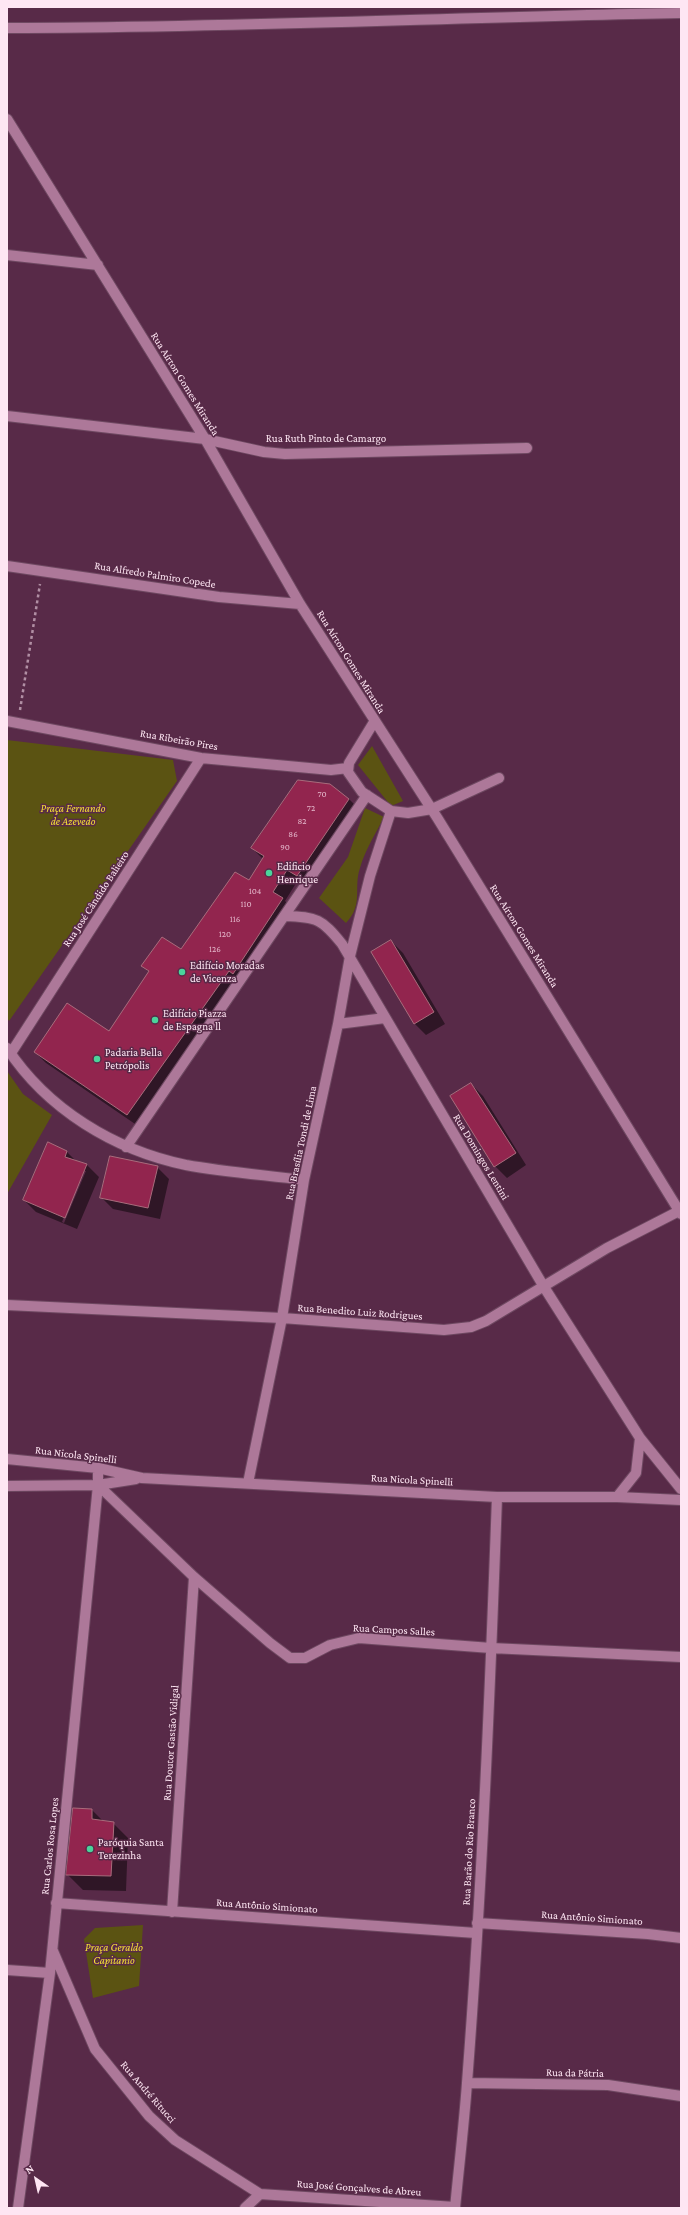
<!DOCTYPE html>
<html>
<head>
<meta charset="utf-8">
<style>
	body { margin:0 }
	#map { position:relative; width:688px; height:2215px; overflow:hidden; background:#582a48; font-family:"Crimson Pro",serif }
	canvas { display:block }
	.frame { position:absolute; inset:0; border:8px solid #fee6f3; pointer-events:none }
	.north { position:absolute; left:16px; top:2159px; width:40px; height:40px; -webkit-text-stroke:3px #582a48; paint-order:stroke; rotate:326deg; font-size:11px; font-weight:700; line-height:16px; text-align:center; color:#fee6f3 }
	.north::after { content:''; display:block; margin:auto; width:14px; height:18px; background:#fee6f3; clip-path:polygon(50% 0,100% 100%,50% 72%,0 100%) }
</style>
</head>
<body>
<div id="map">
<canvas width="688" height="2215"></canvas>
<div class="frame"></div>
<div class="north">N</div>
</div>
<script>
const context = document.querySelector('canvas').getContext('2d');
context.lineJoin = 'round';
function paint(path, color) {
  context.fillStyle = color;
  context.fill(path, 'evenodd');
}
function strokePath(path, color, width, dash) {
  context.strokeStyle = color;
  context.lineWidth = width;
  context.lineCap = dash ? 'butt' : 'round';
  context.setLineDash(dash || []);
  context.stroke(path);
}
function write(font, color, halo, rows, align = 'center') {
  context.font = font + ' "Crimson Pro",serif';
  context.lineWidth = 3;
  context.setLineDash([]);
  context.textBaseline = 'middle';
  context.strokeStyle = halo;
  context.fillStyle = color;
  for (const [text, x, y, turn = 0] of rows) {
    context.save();
    context.translate(x, y);
    context.rotate((+turn || 0) * Math.PI / 180);
    context.textAlign = isNaN(turn) ? turn : align;
    if (halo) context.strokeText(text, 0, 0);
    context.fillText(text, 0, 0);
    context.restore();
  }
}
paint(new Path2D(`
	M7,740L173,760L177,781L9,1021L7,1017Z
	M372,746L403,801L391,806L358,765Z
	M365,808L384,817C376,833 365,850 360,868C353,889 364,904 346,923L319,898L348,857Z
	M7,1071L23,1094L52,1115L7,1194Z
	M143,1925L139,1986L93,1998L84,1939L95,1928Z`), '#5b5312');
paint(new Path2D(`
	M349,799L360,810L309,887L298,880L285,901L294,910L244,984L240,981L138,1126L46,1063L35,1052L109,1032L150,973L143,966L181,951L250,881L263,859L252,848Z
	M391,941L403,953L445,1024L426,1035L415,1024L372,953Z
	M471,1084L483,1096L526,1165L507,1178L495,1166Z
	M67,1152L77,1162L87,1165L99,1177L77,1229L36,1212L24,1200ZM84,1171H86L64,1223L62,1222Z
	M157,1167L169,1179L160,1219L113,1209L101,1197Z
	M92,1810L103,1821L113,1823L128,1838L126,1891L83,1890L68,1875Z`), '#0007');
const building = new Path2D(`
	M298,780L330,784L349,799L297,876L287,870L273,892L283,898L233,974L229,971L127,1115L34,1052L67,1003L109,1031L149,971L141,966L162,937L181,949L235,872L249,880L264,856L251,848Z
	M391,940L434,1012L414,1024L371,952Z
	M471,1083L516,1153L494,1167L450,1096Z
	M48,1142L67,1151L65,1157L87,1164L65,1218L23,1200Z
	M110,1156L158,1166L148,1208L100,1198Z
	M73,1808L92,1809V1819L114,1822L111,1876L66,1875Z`);
paint(building, '#92254e');
strokePath(building, '#a86c7c', 1);
const minor = new Path2D(`
	M7,28C232,28 456,17 681,13
	M7,119L205,439L300,604L438,819L681,1214
	M7,255L98,265
	M7,416L205,439L264,452L285,454L527,448
	M7,566L219,597L300,604
	M7,721L201,758L331,770L348,768
	M374,722L349,763L348,772L362,792L391,811L408,813L432,809L499,778
	M285,916C317,917 322,919 342,944L544,1287L640,1438L681,1489
	M338,1024L385,1018
	M7,1048C47,1109 114,1150 186,1165C224,1172 265,1175 304,1180
	M11,1053L201,758
	M126,1147L367,795
	M7,1305L282,1318L444,1330L471,1327L486,1321L607,1248L681,1210
	M7,1459L98,1468L142,1478L497,1497H617L681,1500
	M98,1468V1485L194,1577L270,1643L290,1658H305L330,1645L359,1638L491,1648L681,1657
	M248,1483L282,1318L304,1180L338,1024L350,956L370,876L391,811
	M7,1486L98,1485L136,1479
	M617,1497L636,1473L640,1438
	M56,1903L476,1933
	M172,1912L194,1577
	M477,1923L648,1934L681,1938
	M53,1951L95,2049L149,2116L175,2140L260,2194L455,2207
	M7,1970L50,1973
	M467,2083L608,2085L681,2096
	M18,2208L50,1973L98,1485
	M245,2208L260,2194
	M455,2208C459,2166 464,2125 467,2083C482,1888 490,1692 497,1497`);
strokePath(minor, '#6e4861', 12);
strokePath(new Path2D(`
	M20,710L40,584`), '#b18fa4', 2.5, [3, 3]);
strokePath(minor, '#ad7899', 10);
for (const [x, y, r, color] of [
	[269,873,4,"#4bd49b"],
	[182,972,4,"#4bd49b"],
	[155,1020,4,"#4bd49b"],
	[97,1059,4,"#4bd49b"],
	[90,1849,4,"#4bd49b"]
]) {
  const dot = new Path2D();
  dot.arc(x, y, r, 0, 2 * Math.PI);
  context.fillStyle = color;
  context.fill(dot);
  strokePath(dot, '#582a48', 1.5);
}
write('9px', '#e3b6ca', null, [
	["70",322,794],
	["72",311,808],
	["82",302,821],
	["86",293,834],
	["90",285,847],
	["104",255,891],
	["110",246,904],
	["116",235,919],
	["120",225,934],
	["126",215,949]
]);
write('11px', '#fee6f3', '#582a48', [
	["Rua Aírton Gomes Miranda",185,384,58],
	["Rua Ruth Pinto de Camargo",326,439],
	["Rua Alfredo Palmiro Copede",155,575,9],
	["Rua Aírton Gomes Miranda",351,662,58],
	["Rua Ribeirão Pires",179,740,10],
	["Rua José Cândido Balieiro",96,899,-57],
	["Rua Aírton Gomes Miranda",524,936,58],
	["Rua Brasília Tondi de Lima",301,1143,-78],
	["Rua Domingos Lentini",481,1157,59],
	["Rua Benedito Luiz Rodrigues",360,1312,4],
	["Rua Nicola Spinelli",76,1455,7],
	["Rua Nicola Spinelli",412,1480,3],
	["Rua Campos Salles",394,1630,3],
	["Rua Doutor Gastão Vidigal",171,1743,-86],
	["Rua Carlos Rosa Lopes",50,1846,-84],
	["Rua Barão do Rio Branco",469,1852,-87],
	["Rua Antônio Simionato",267,1906,4],
	["Rua Antônio Simionato",592,1918,4],
	["Rua da Pátria",575,2073,1],
	["Rua André Ritucci",148,2092,49],
	["Rua José Gonçalves de Abreu",359,2188,4]
]);
write('italic 11px', '#f6e234', '#582a48', [
	["Praça Fernando",73,809],
	["de Azevedo",73,822],
	["Praça Geraldo",114,1948],
	["Capitanio",114,1961]
]);
write('11px', '#fee6f3', '#582a48', [
	["Edificio",277,867],
	["Henrique",277,880],
	["Edifício Moradas",190,966],
	["de Vicenza",190,979],
	["Edifício Piazza",163,1014],
	["de Espagna ll",163,1027],
	["Padaria Bella",105,1053],
	["Petrópolis",105,1066],
	["Paróquia Santa",98,1843],
	["Terezinha",98,1856]
], 'left');
</script>
</body>
</html>
